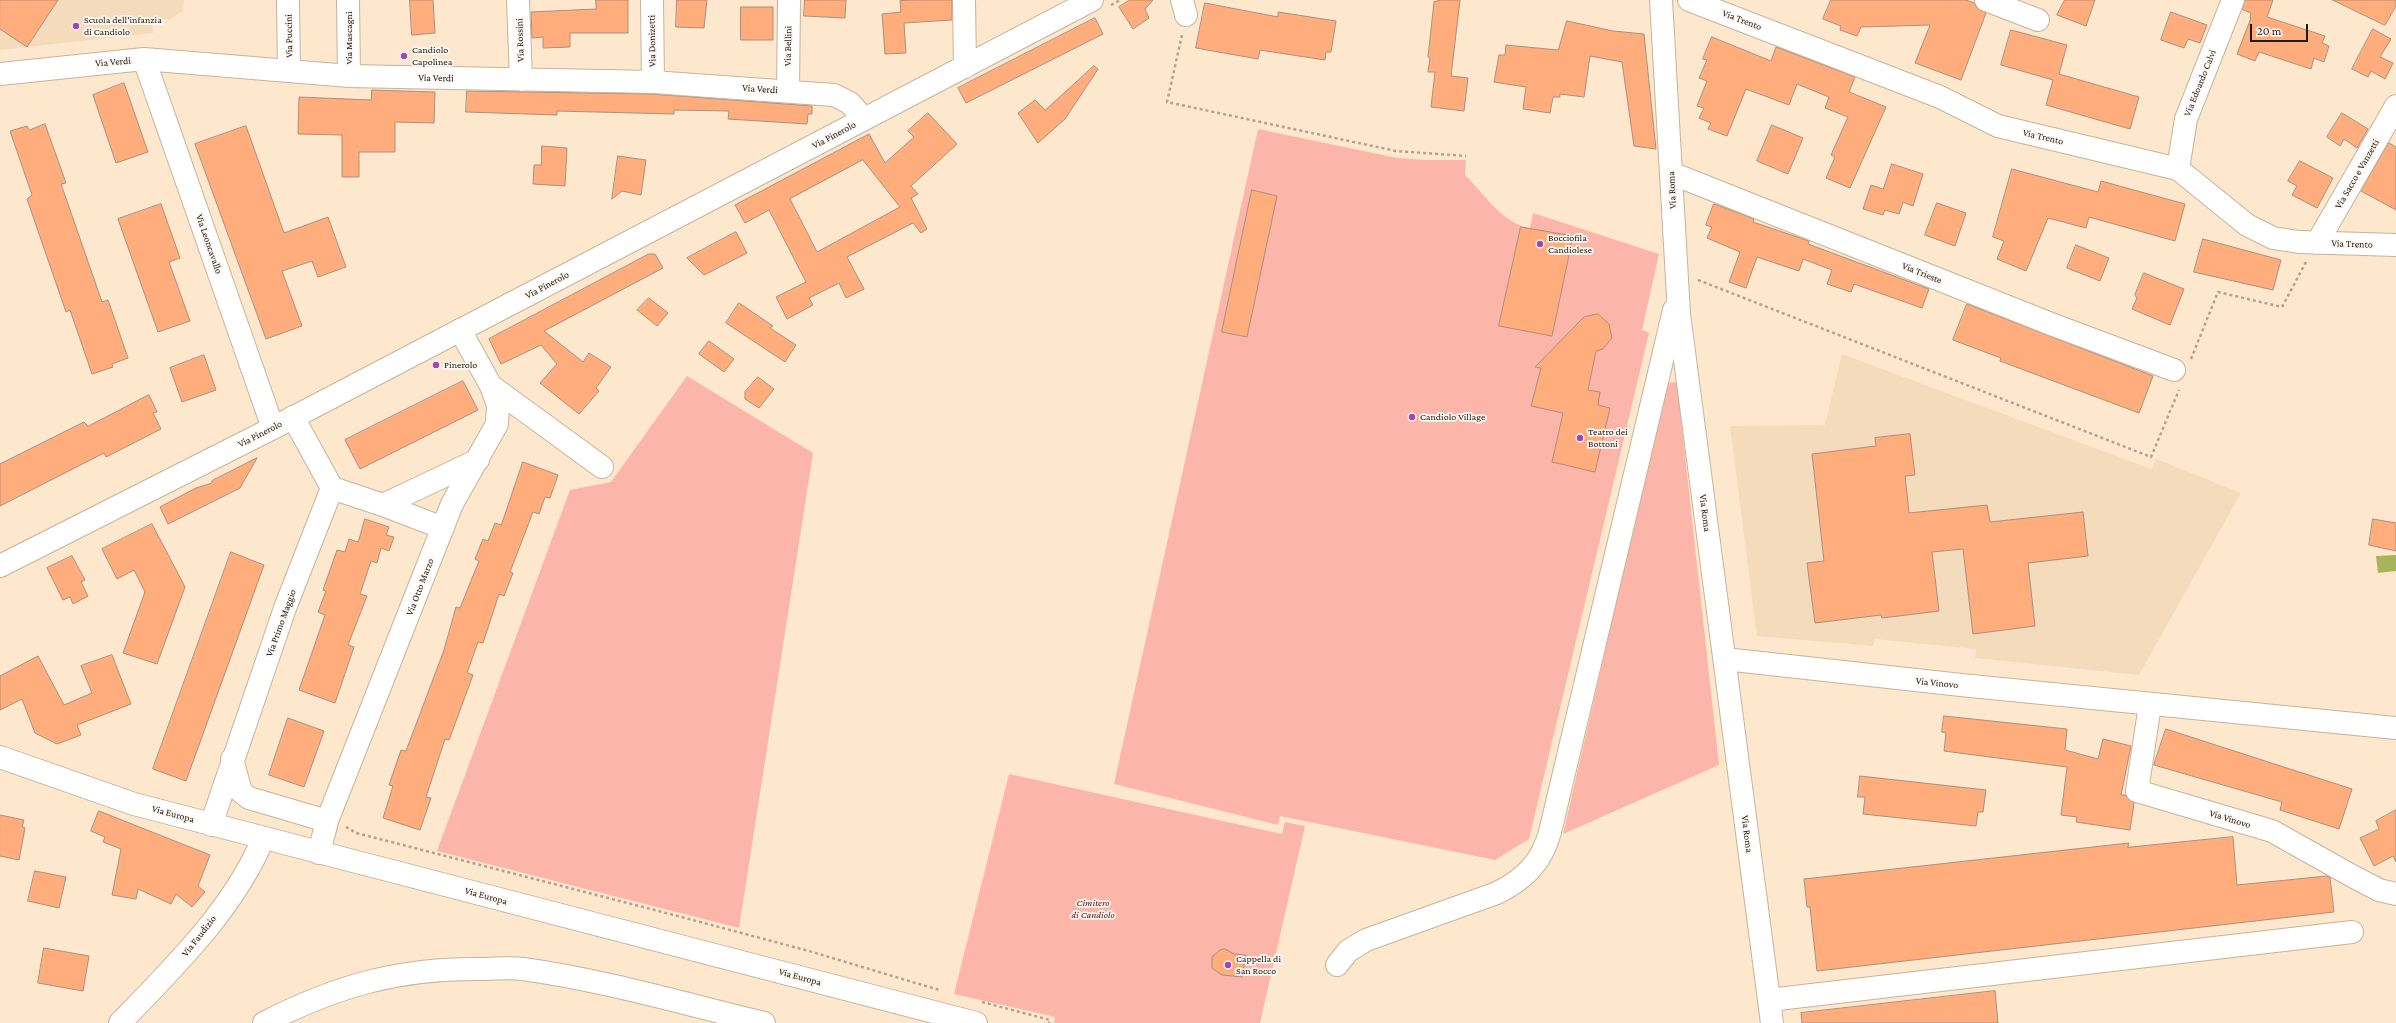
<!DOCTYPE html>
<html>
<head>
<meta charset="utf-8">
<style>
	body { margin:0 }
	#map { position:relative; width:2396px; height:1023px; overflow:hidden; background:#fde8ce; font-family:"Crimson Pro",serif }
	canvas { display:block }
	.scale { position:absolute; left:2250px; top:24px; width:58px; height:18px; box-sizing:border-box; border:2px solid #201910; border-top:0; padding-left:5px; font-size:12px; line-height:14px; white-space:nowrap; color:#201910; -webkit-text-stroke:3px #fdf8f3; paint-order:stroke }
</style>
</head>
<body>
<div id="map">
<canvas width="2396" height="1023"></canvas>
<div class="scale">20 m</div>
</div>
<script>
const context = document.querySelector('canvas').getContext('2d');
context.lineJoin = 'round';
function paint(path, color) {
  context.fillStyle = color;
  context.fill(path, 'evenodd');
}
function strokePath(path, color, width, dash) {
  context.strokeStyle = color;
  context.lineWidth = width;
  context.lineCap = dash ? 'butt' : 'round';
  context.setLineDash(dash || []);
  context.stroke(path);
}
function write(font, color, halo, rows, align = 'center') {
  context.font = font + ' "Crimson Pro",serif';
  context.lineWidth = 3.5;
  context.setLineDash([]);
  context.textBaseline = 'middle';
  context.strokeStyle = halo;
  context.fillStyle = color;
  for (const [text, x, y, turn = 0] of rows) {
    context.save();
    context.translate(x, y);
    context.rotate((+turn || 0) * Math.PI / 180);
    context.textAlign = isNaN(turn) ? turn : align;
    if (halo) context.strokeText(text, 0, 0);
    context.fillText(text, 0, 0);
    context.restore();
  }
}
paint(new Path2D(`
	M0,0H184L183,11L170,19H152L153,33L0,50Z
	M1842,354L2151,469L2156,459L2241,493L2139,675L1975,658L1976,649L1875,639L1873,646L1757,636L1730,426L1825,425Z`), '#f4dbbc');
paint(new Path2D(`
	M1258,129L1397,158L1427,160H1466L1465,175C1483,193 1503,224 1530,228L1533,213L1659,254L1642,330L1649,333L1529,839L1495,860L1280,816L1278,825L1114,784Z
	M687,376L813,453L739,928L437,851L570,490L611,482Z
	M1677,382L1719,765L1563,834L1667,383Z
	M1009,774L1282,834L1285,822L1305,826L1260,1023H1054L1055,1017L954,994Z`), '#fcb5a9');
paint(new Path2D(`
	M2396,555V571L2378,573L2376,556Z`), '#a6b55c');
const building = new Path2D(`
	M0,0H58L27,47L0,29Z
	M410,0H433L435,33L412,35Z
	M596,0H628V33H570V47L543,48V37L532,38L531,12L596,9Z
	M677,0H707L704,28L676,27Z
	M805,0H846L845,18L804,16Z
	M919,0H952V20L904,23L906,53L885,54L882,14L901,12L900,1Z
	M1130,0H1153L1145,9L1149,18L1133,29L1119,7Z
	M1442,0H1460L1451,76L1468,78L1464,111L1431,107L1435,72H1428L1430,58L1428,57L1434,2Z
	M1831,0H1966L1974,3L1977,8L1986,13L1961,80L1915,63L1930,25L1861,27L1857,36L1840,30L1841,26L1823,19Z
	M2065,0H2095L2086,26L2057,15Z
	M2245,0H2273L2267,17L2325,36L2322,43L2329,46L2324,62L2314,58L2311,69L2259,52L2255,61L2237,54L2251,18H2250L2251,13L2243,10Z
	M2333,0H2396V6L2385,25Z
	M1205,3L1278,17V12L1336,21L1331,52H1326L1325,60L1260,50L1258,59L1196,48Z
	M741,7H773V40H741Z
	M2171,12L2207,25L2200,43L2188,39L2184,48L2161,40Z
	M1095,18L1103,34L966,103L958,88Z
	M1567,21L1613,31L1644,34L1656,149L1634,146L1622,62L1590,56L1584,97L1560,94V97H1553L1550,113L1523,109L1526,87L1494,82L1499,55H1505L1506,45L1558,50Z
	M2373,29L2391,39L2380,57L2393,63L2385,79L2371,71L2368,77L2352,69Z
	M2011,30L2067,45L2059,74L2139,97L2130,129L2046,105L2053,80L2001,65Z
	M1712,37L1771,61L1776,47L1855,77L1849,92L1886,107L1850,188L1826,178L1835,157L1831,155L1848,117L1825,108L1829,97L1797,84L1789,105L1746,89L1727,136L1708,129L1711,123L1699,118L1704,108L1697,106L1707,81L1699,78L1707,60L1703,59Z
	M1094,66L1098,69L1065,119L1038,143L1018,113L1035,100L1045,110Z
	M124,83L148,152L116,163L93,95Z
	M372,90L435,92L434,123L395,122V152H359V177H342V135L298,134L299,97L371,100Z
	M467,91L652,94L812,106V114H808L807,124L728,119L729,111L674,110V114L557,111V115L466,112Z
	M928,113L957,144L911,186L918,194L911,198L927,229L921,233L913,223L847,257L864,289L846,298L839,283L809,298L813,305L787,319L776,297L806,282L769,210L745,223L735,205L869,134L885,163L914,137L908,131ZM863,160L900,207L817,252L790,199Z
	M2342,113L2368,129L2357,148L2344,139L2340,146L2327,137Z
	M45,124L66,183L61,184L102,302L108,300L128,358L112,364L113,367L92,374L70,310L66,312L27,199L32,195L10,131L27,126L29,130Z
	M1772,125L1803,138L1788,174L1757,161Z
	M246,126L284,233L328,217L346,267L318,277L312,261L282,271L302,326L266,339L195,144Z
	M2389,143L2396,147V210L2361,191Z
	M542,146L567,148L565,186L533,184L534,165H541Z
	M618,156L646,160L641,195L622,191L612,199Z
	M2300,161L2333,178L2317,208L2292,195L2297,186L2288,181Z
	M1892,164L1923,174L1913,206L1903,202L1899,214L1885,210L1883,215L1863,209L1871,185L1883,189Z
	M2012,169L2098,192L2101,181L2185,204L2175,241L2089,217L2086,228L2048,218L2026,271L1997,259L2004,241L1993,237Z
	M1252,190L1277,196L1247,337L1222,332Z
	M1937,203L1966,213L1955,246L1925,235Z
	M161,204L180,258L169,262L190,321L158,332L118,219Z
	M1714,204L1754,219L1753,222L1809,241L1808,244L1929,289L1922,308L1854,284L1851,292L1827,284L1832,270L1803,259L1799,271L1757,257L1746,288L1729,282L1740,252L1707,238L1712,227L1706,225Z
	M1521,227L1573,236L1552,336L1499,326Z
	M736,232L747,253L704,275L687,258Z
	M2203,239L2281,260L2273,290L2194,272Z
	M2076,245L2109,258L2100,281L2067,268Z
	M649,254H655L663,268L544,331L583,362L589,353L611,367L596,388L599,391L579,414L540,383L557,364L541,345L501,364L489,339Z
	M2144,273L2184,289L2170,325L2132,309L2137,298L2135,295Z
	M649,298L668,313L657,326L637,310Z
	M739,303L773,326L770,328L796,345L785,362L726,323Z
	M1967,304L2153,376L2139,413L2000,361L2001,358L1953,340Z
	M1598,314L1609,324L1612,338L1603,349L1596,351L1588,390L1600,392L1598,405L1610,408L1595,472L1552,462L1563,413L1531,406L1541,368L1535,367L1584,317Z
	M709,341L734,359L724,372L699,354Z
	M204,355L216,390L182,402L170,368Z
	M758,377L774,389L759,408L745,399V392Z
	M463,381L478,410L360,469L345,440Z
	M149,395L157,412L153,413L161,429L106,457L104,453L0,506V464L84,422L88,426Z
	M1910,434L1915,475L1905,476L1909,513L1987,505L1990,522L2083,512L2088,556L2028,563L2035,626L1973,634L1963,549L1932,552L1939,611L1882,618L1881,615L1815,623L1807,563L1824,561L1812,454L1876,446L1875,438Z
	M257,458L240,488L168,524L160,507L196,488L212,483V481Z
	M523,462L558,475L550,498L545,497L539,514L533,512L510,572L513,573L504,596L499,594L483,643L478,642L467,673L473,675L449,740L445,739L426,797L431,798L420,830L383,818L393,786L389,785L401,750L406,751L444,650L456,607L460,608L479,561L475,559L483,539L488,541L495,523L501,525Z
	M365,519L389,527L386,535L394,537L389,551L381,548L377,563L371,561L360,594L367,596L348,645L354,647L335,703L299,690L325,615L318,612L326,591L323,590L337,550L345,552L349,539L358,542Z
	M2373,519L2396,523V551L2369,545Z
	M152,524L185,587L157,664L123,653L145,592L134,570L117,579L102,549Z
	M231,552L264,565L186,781L153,769Z
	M72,556L85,580L81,582L88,596L73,604L70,597L63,600L47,568Z
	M112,655L131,704L77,725L81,735L57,744L35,733L22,699L0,710V676L38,656L64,705L92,693L81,666Z
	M1944,716L2067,729L2065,750L2098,759L2103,739L2131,746L2121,795H2125L2134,803L2130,830L2076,822L2077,817L2061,815L2067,767L1944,751L1946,733L1942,732Z
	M288,718L324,731L304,787L269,775Z
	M2166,729L2352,789L2339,829L2280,810L2282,802L2154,765Z
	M1860,776L1986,790L1983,812H1978L1976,826L1863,814L1865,797H1858Z
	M2396,810V862L2393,856L2374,866L2360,838L2379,829L2376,821Z
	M99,811L210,855L198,886L205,892L192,907L176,894L171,904L138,889L136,899L112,895L121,849L103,842L105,837L91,831Z
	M0,815L24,820L22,827L25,828L19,860L0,856Z
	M2233,837L2237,885L2327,876L2330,878L2334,912L1817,971L1810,907H1807L1804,879L2129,843L2128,847Z
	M35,871L66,877L59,908L28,901Z
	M44,948L89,956L83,991L38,983Z
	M1225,949L1234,954L1246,955L1242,977L1222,975L1212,968V957L1220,950Z
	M1995,991L1998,1023H1802L1801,1013Z`);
paint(building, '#ffad7c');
strokePath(building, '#ab8f7f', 1);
const minor = new Path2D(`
	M288,0L289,71
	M348,0L349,76
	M518,0L521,80
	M652,0L653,82
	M964,0L965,67
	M1182,0L1186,15
	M1661,0L1679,314L1772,1023
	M1689,0L1940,97L1998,126L2178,169L2247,225L2273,238L2299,242L2396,245
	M1986,0L2038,20
	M144,59L273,428
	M0,74L144,59L349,76L653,82L834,95L850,103L864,119
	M788,91L789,0
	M2178,169L2186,119L2233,0
	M1671,173L2051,324L2174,370
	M2317,243L2396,106
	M491,386L602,467
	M293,417L332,488L383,505L443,528
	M383,505L478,460
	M1725,659L1961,685L2396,728
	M2150,705L2137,791L2272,831L2354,877L2379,890L2396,894
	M0,757L134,804L976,1023
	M232,759L241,792L249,798L327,821
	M211,825L285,608L332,488
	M319,853L327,821L452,504L497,424L498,405L491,386L460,330
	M1337,965L1348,951L1366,940L1497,893C1525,879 1542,862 1550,832L1674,310
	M1769,1000L2352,932
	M120,1023C173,968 233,910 263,839`);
const major = new Path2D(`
	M0,566L273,428L1092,0
	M264,1023C336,986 399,968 481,969C495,969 509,967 523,969C603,980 685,1004 764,1023`);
strokePath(minor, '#c7b39a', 24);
strokePath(major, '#c7b39a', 24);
strokePath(new Path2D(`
	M1111,5L1120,0
	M1182,35L1167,102L1396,151L1466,156
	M1698,280L2151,457L2179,390
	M2191,359L2218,292L2282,307L2306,262
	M346,827L356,833L674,915L809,951L939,990
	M982,1002L1050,1020L1049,1023`), '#b3a38e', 2.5, [3, 3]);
strokePath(minor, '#fff', 22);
strokePath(major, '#fff', 22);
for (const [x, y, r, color] of [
	[76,26,4,"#a546af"],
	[404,56,4,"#a546af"],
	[1540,244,4,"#a546af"],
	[436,365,4,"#a546af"],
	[1412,417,4,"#a546af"],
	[1580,438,4,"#a546af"],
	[1228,965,4,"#a546af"]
]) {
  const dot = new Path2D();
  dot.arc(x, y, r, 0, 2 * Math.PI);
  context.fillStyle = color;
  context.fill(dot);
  strokePath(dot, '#fdf8f3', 1.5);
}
write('10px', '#201910', '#fdf8f3', [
	["Scuola dell'infanzia",84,20],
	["di Candiolo",84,32],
	["Candiolo",412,50],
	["Capolinea",412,62],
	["Bocciofila",1548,238],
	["Candiolese",1548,250],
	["Pinerolo",444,365],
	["Candiolo Village",1420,417],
	["Teatro dei",1588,432],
	["Bottoni",1588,444],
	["Cappella di",1236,959],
	["San Rocco",1236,971]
], 'left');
write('10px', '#201910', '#fdf8f3', [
	["Via Trento",1742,20,21],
	["Via Puccini",289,36,-91],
	["Via Mascagni",349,38,-90],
	["Via Rossini",520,40,-92],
	["Via Donizetti",652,41,-91],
	["Via Bellini",788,46,-89],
	["Via Verdi",113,62,-5],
	["Via Verdi",436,78,1],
	["Via Edoardo Calvi",2200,83,-68],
	["Via Verdi",760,89,4],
	["Via Pinerolo",834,135,-28],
	["Via Trento",2043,137,13],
	["Via Sacco e Vanzetti",2357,174,-60],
	["Via Roma",1672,190,-93],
	["Via Leoncavallo",209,244,71],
	["Via Trento",2352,244,2],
	["Via Trieste",1922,273,22],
	["Via Pinerolo",547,285,-28],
	["Via Pinerolo",260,434,-27],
	["Via Roma",1705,513,83],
	["Via Otto Marzo",420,587,-69],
	["Via Primo Maggio",281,623,-70],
	["Via Vinovo",1937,683,6],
	["Via Europa",173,814,15],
	["Via Vinovo",2230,819,17],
	["Via Roma",1747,834,83],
	["Via Europa",486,896,15],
	["Via Faudizio",199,936,-52],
	["Via Europa",800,977,15]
]);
write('italic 10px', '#5d0905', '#fdf8f3', [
	["Cimitero",1093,903],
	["di Candiolo",1093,915]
]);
</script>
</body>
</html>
